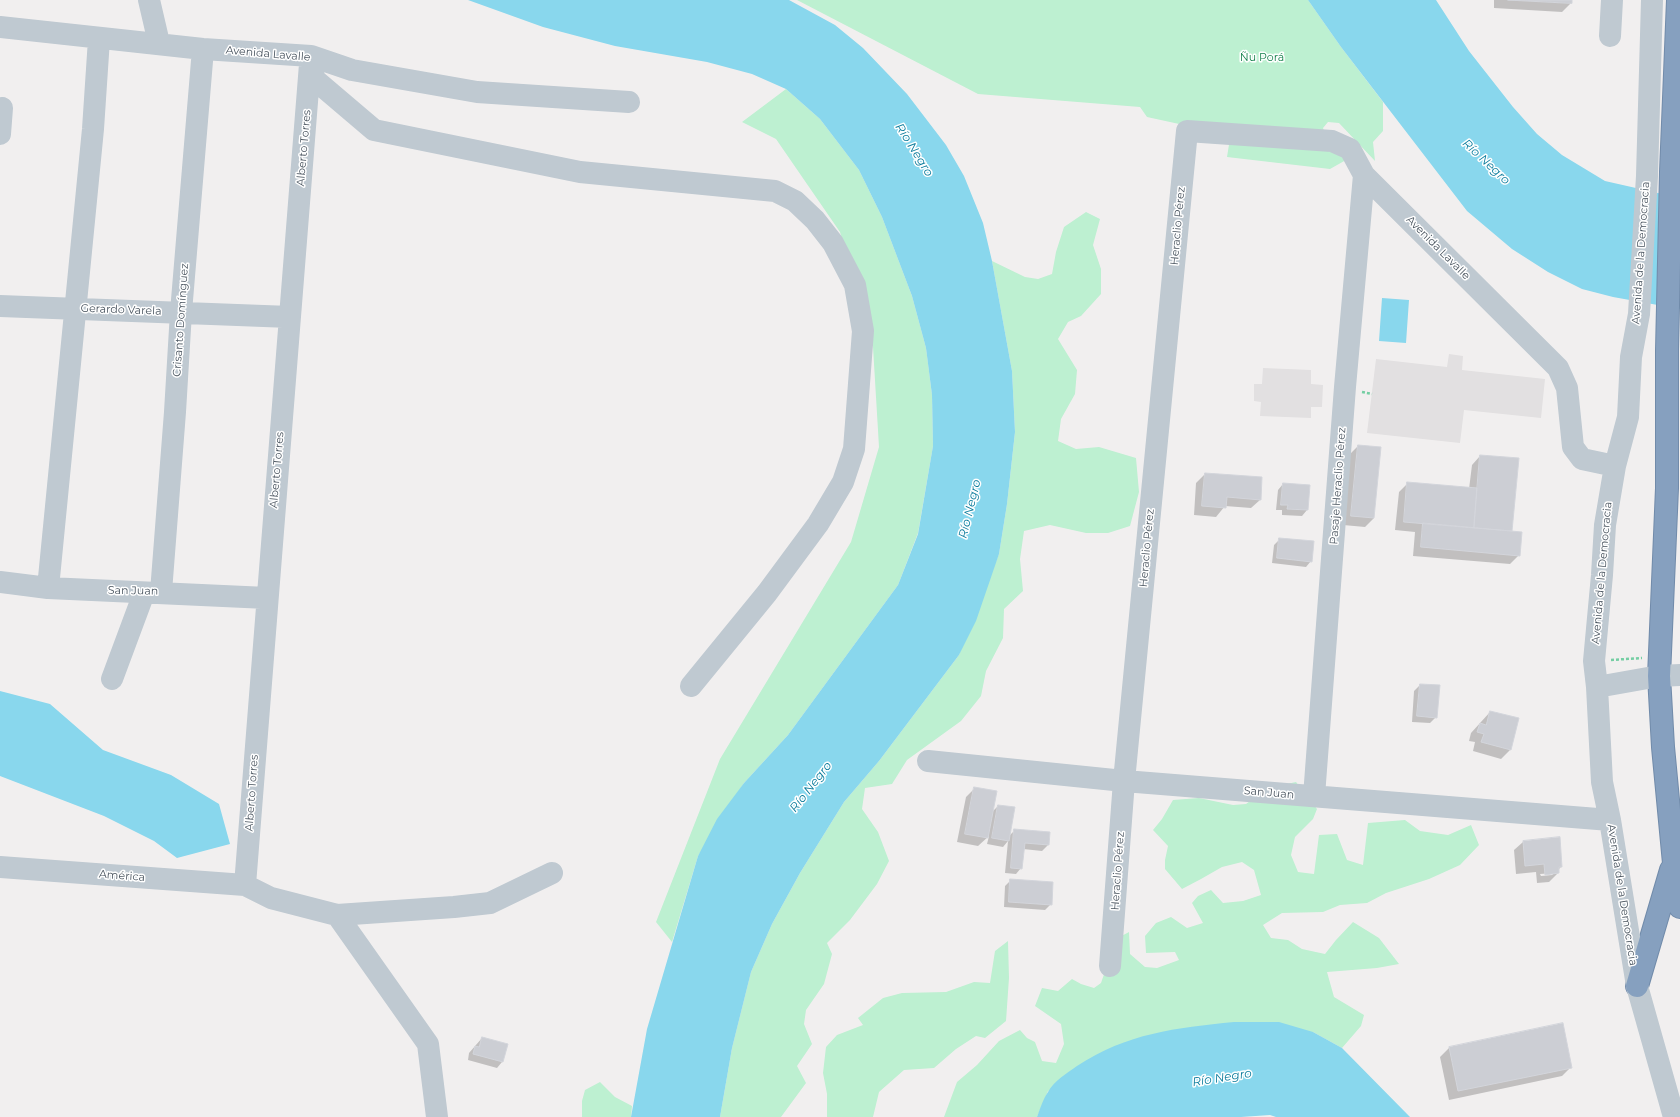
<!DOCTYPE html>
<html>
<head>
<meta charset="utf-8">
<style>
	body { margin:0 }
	canvas { display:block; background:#f1efef }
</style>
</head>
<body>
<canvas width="1680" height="1117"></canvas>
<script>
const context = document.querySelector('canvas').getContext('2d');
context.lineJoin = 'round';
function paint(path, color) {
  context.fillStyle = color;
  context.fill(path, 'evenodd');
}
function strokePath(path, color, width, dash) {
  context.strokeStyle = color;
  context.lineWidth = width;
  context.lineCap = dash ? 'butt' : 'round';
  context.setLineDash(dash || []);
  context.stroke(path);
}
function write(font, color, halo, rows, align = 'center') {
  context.font = font + ' Montserrat,sans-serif';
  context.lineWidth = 3;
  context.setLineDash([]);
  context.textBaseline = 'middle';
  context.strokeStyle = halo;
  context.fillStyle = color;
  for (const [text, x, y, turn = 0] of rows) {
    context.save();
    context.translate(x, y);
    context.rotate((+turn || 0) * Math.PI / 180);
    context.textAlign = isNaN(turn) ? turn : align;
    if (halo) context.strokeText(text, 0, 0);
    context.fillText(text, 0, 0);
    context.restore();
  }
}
paint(new Path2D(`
	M1449,354L1463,356L1462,370L1545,379L1541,418L1464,410L1460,443L1367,433L1376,359L1447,367Z
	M1263,368L1311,370V384L1323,385L1322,407H1311V418L1260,416L1261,402L1254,401V384H1262Z`), '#e2e0e1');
paint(new Path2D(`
	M797,0H1308L1341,47L1383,102V131L1373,142L1375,161L1339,123L1328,122L1323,128L1331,149L1346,160L1330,169L1227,157L1232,126L1193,127L1147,117L1140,107L978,94Z
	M786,89L820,119L859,170L882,217L912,296L926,348L932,395L933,446L918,533L898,585L788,735L744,783L698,856L672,942L656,922L720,759L851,542L879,447L873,347L840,232L776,139L742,122Z
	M1086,212L1100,219L1093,245L1101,269V294L1081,316L1068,322L1058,339L1077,370L1075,394L1061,419L1058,441L1076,449L1099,447L1136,458L1139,492L1130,526L1108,533H1086L1050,525L1024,531L1020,559L1023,591L1004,609L1003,638L986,671L981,696L961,721L907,760L892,784L865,788L862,809L878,832L889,861L877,884L850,920L827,943L832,954L824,984L806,1010L804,1024L812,1044L797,1066L806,1083L781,1117H720L732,1048L751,972L772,924L800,873L844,802L879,761L959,655L999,554L1007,504L1015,432L1012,371L992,261L1025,277L1038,279L1052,274L1056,252L1064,227Z
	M1296,782L1317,809L1313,819L1295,837L1291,855L1298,872L1314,874L1319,835L1337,834L1347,860L1363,865L1368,823L1405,820L1420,831L1448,835L1471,825L1479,845L1460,865L1429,879L1386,893L1367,903L1340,905L1323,912L1282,913L1263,925L1271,938L1288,940L1302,949L1325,954L1336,940L1353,922L1379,938L1399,964L1377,968L1327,972L1334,997L1364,1015L1361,1026L1342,1048L1313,1032L1048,1091L1037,1117H944L957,1082L977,1065L999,1041L1020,1030L1027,1038L1035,1042L1042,1061L1056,1063L1064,1044L1061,1024L1035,1006L1042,988L1058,991L1072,979L1081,984L1094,988L1101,983L1116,939L1129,932L1130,954L1145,967L1157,968L1179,960L1175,952L1146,953L1145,936L1156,923L1171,917L1187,928L1203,923L1192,903L1198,896L1211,890L1223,903L1243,901L1261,895L1254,870L1242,862L1222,867L1201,879L1182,889L1165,869V860L1168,846L1153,830L1162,819L1173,800L1199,798L1233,805L1246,804L1268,788Z
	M1008,941L1009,978L1006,1021L985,1038L976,1036L956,1049L934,1068L904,1070L879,1092L873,1117H827V1094L823,1073L826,1047L837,1035L863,1025L858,1018L883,998L902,993L946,992L974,982L990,983L995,951Z
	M600,1082L615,1097L632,1106L631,1117H582V1101L585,1090Z`), '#bdf0d1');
paint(new Path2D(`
	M468,0H789L835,25L863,48L907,94L946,145L964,176L983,223L992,261L1012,371L1015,432L1007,504L999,554L976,621L959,655L879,761L844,802L800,873L772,924L751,972L732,1048L720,1117H631L647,1029L698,856L717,819L744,783L788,735L898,585L918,534L933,446L932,395L926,348L912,296L882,217L859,170L820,119L786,89L752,74L707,62L615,46L543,27Z
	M1308,0H1436L1469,51L1513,107L1537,134L1562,155L1605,181L1680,198V309L1613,297L1582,289L1548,272L1512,249L1467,211L1341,47Z
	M1382,298L1409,300L1406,343L1379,341Z
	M0,691L50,704L103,750L171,775L219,804L230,844L177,858L154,841L104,816L0,776Z
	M1234,1022H1279L1313,1032L1342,1048L1410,1117H1276L1270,1115L1241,1117H1037C1040,1109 1043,1099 1048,1092C1054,1081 1067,1073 1077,1066C1127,1033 1176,1028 1234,1022Z`), '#89d7ed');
paint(new Path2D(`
	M1494,0H1571V3L1562,12L1494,8Z
	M1358,446L1374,518L1365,527L1343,525L1349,455Z
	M1480,456L1518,459L1511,532L1519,555L1510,564L1413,556L1415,532L1395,530L1399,492L1408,483L1469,489L1472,465Z
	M1205,474L1260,500L1251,508L1225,506L1216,517L1194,515L1196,483Z
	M1283,484L1309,486L1307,510L1302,516L1282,515V510H1276L1278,490Z
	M1280,539L1311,561L1306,567L1272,563L1274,545Z
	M1420,685L1436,717L1430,723L1412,722L1414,691Z
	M1490,712L1510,750L1501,759L1473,751L1475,742L1469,741L1471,733Z
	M975,788L992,812L998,806L1009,836L1015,830L1049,833L1048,845L1042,851L1023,849L1021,868L1016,874L1005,873L1008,841L1003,847L987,844L989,836L978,846L957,842L966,797Z
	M1523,842L1561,867L1558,870V873L1549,882L1537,883L1536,872L1516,874L1514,850ZM1554,873L1552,875L1541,876L1540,874Z
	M1011,880L1051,904L1045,910L1004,907L1005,886Z
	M1562,1024L1571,1067L1562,1076L1449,1100L1440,1057L1449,1048Z
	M482,1038L502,1062L497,1068L468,1060L469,1053Z`), '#0003');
const building = new Path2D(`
	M1508,0H1572V3Z
	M1358,445L1381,447L1374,518L1351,516Z
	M1480,455L1519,458L1512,531L1474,528Z
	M1205,473L1262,477L1261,500L1227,497L1226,508L1202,506Z
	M1407,482L1477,488L1474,528L1404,522Z
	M1283,483L1310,485L1308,510L1287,509L1288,505H1281Z
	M1423,523L1522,532L1520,556L1421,547Z
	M1279,538L1314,541L1312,562L1277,558Z
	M1420,684L1440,685L1437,718L1417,716Z
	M1490,711L1519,718L1511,750L1481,742L1484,734L1477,732L1480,723L1486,725Z
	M974,787L997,791L988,838L965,834Z
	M998,805L1015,807L1009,841L992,838Z
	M1014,829L1050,832L1049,845L1025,843L1022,869L1011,868Z
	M1560,837L1562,867H1559V873L1545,875L1544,864L1525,866L1523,841Z
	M1010,879L1053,882L1052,905L1009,902Z
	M1563,1023L1572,1068L1458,1091L1449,1047Z
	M482,1037L508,1044L503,1062L473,1054L475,1046L479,1047Z`);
paint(building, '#ccced4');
strokePath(building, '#d3d5db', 1);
const highway = new Path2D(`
	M1678,0L1671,172L1667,351V488L1659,676L1663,747L1674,863L1680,907
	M1637,986L1671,870`);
strokePath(highway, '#718baa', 24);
strokePath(new Path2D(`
	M1362,392L1372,394
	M1611,660L1642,658`), '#74cea3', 2.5, [3, 2]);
strokePath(new Path2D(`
	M149,0L159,43
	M1652,0L1647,176L1639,314L1631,357L1628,417L1615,466L1605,525L1602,575L1594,661L1597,687L1602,782L1610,820L1637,986L1674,1117
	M0,27L203,49L311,56L352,70L477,92L629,102
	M1610,36L1612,0
	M311,56L314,79L374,130L580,172L775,191L795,201L815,220L833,243L855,285L863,331L854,449L843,482L818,524L767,593L691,686
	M0,134L2,108
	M0,306L290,317
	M0,582L48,588L267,598
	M48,588L93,129L99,39
	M161,592L175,412L181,312L203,49
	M112,679L144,593
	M1597,687L1659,676L1680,675
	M928,761L1124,781L1610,820
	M1314,796L1345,387L1364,175
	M0,867L245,885L271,898L337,915L428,1044L437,1117
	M245,885L310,64
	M337,915L454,907L490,903L552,873
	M1110,966L1124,781L1187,131L1332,141L1350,149L1364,175L1558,368L1567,388L1573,447L1582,459L1615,466`), '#bfc9d1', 22);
strokePath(highway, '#86a0bf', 22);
write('11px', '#47525d', '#fff', [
	["Avenida Lavalle",268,54,5],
	["Alberto Torres",304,148,-85],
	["Heraclio Pérez",1178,226,-85],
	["Avenida Lavalle",1438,248,45],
	["Avenida de la Democracia",1641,253,-86],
	["Gerardo Varela",121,310,2],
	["Crisanto Domínguez",181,320,-86],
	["Alberto Torres",277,470,-85],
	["Pasaje Heraclio Pérez",1338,486,-86],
	["Heraclio Pérez",1147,548,-85],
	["Avenida de la Democracia",1602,573,-85],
	["San Juan",133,591,1],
	["Alberto Torres",252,793,-86],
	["San Juan",1269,793,5],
	["Heraclio Pérez",1118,871,-86],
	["América",122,876,4],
	["Avenida de la Democracia",1622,895,81]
]);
write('11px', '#15804c', '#fff', [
	["Ñu Porá",1262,58]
]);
write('italic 12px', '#0b7c9c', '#fff', [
	["Río Negro",914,150,58],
	["Río Negro",1486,162,43],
	["Río Negro",970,509,-76],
	["Río Negro",811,787,-52],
	["Río Negro",1222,1078,-9]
]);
</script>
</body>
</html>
